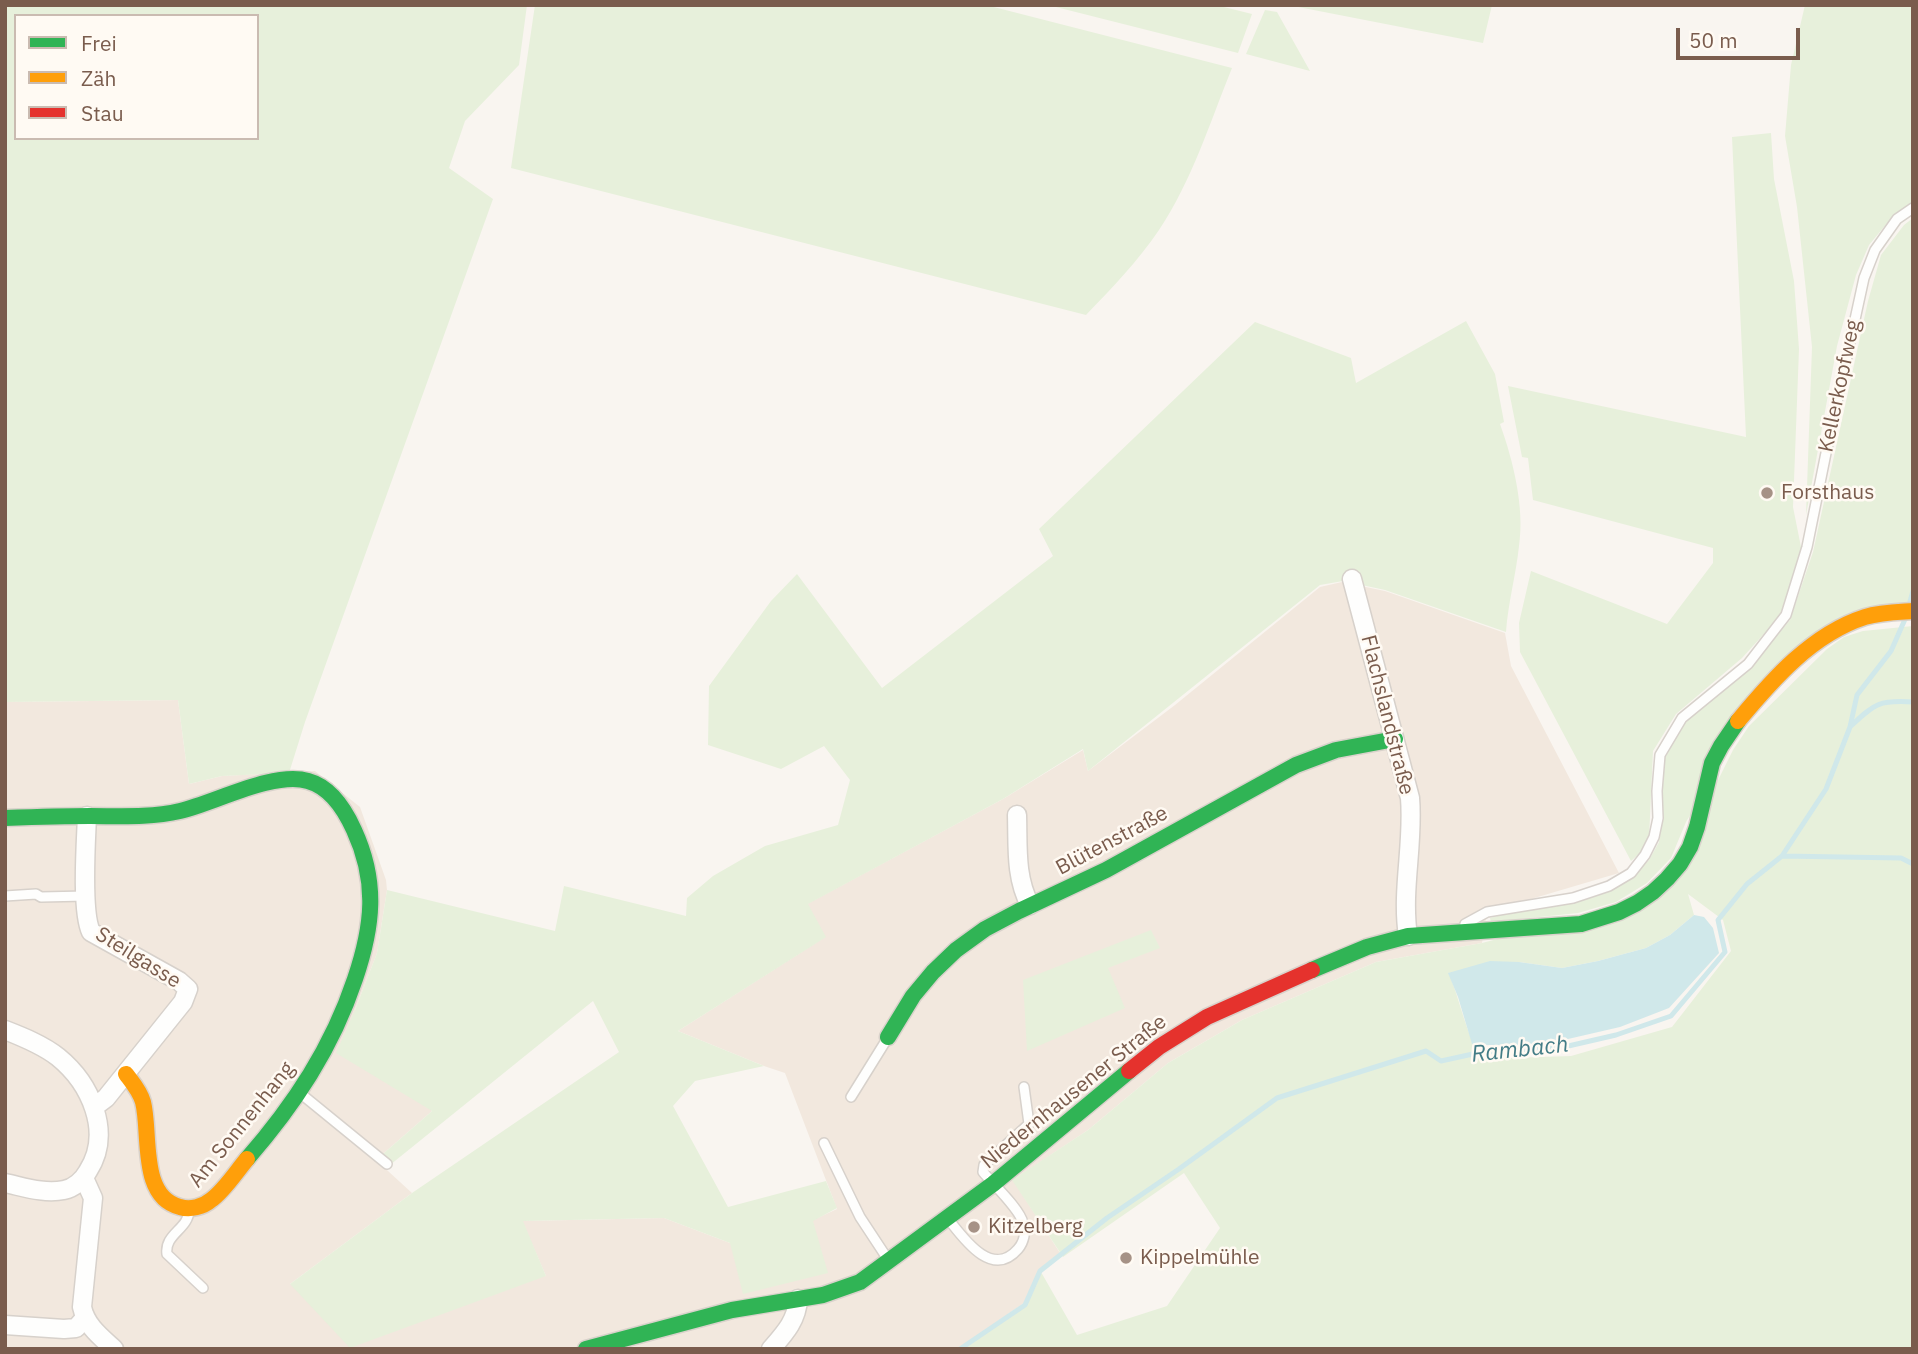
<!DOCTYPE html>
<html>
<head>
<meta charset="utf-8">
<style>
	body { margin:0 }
	#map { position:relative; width:1918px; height:1354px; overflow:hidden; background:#f9f5f0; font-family:"IBM Plex Sans",sans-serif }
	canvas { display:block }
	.frame { position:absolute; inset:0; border:7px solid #7a5c4d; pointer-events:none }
	.legend { position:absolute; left:14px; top:14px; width:245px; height:126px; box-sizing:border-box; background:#fffaf3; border:2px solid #cabbb1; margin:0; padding:9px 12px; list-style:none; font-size:21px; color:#7a5c4d }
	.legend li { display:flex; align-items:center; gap:14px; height:35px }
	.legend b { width:35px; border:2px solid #cabbb1 }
	.scale { position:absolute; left:1676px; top:28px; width:124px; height:32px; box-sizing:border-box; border:4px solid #7a5c4d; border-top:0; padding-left:9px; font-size:21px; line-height:24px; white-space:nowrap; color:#7a5c4d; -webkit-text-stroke:5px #fffaf3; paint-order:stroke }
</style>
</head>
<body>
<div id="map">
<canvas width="1918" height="1354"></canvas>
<div class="frame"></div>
<ul class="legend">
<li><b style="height:9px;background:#30b455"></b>Frei</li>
<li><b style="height:9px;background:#ff9f0a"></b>Zäh</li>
<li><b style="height:9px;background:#e5322d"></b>Stau</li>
</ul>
<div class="scale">50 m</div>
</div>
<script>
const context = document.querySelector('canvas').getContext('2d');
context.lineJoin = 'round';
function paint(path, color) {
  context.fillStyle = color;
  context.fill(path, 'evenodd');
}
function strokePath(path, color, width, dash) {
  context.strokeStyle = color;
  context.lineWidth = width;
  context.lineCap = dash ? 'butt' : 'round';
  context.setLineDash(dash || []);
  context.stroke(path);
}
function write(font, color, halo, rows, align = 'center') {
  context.font = font + ' "IBM Plex Sans",sans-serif';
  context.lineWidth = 5;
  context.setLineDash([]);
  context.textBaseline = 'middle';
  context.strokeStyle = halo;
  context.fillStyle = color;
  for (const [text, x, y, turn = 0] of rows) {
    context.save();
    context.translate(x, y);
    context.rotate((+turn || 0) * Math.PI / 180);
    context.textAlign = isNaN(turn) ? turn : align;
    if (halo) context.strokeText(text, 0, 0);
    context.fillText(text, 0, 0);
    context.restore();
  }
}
paint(new Path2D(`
	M1342,582L1385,591L1505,633L1511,666L1619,873L1487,912L1482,943L1376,962L1242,1020L1168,1063L1088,1130L1013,1180L1060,1253L1040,1269L1024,1303L958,1349H5V702L178,700L189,784L222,776L315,771L360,807L386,880L387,890L377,953L355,1010L432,1111L376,1160L412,1193L290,1284L546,1276L522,1221L664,1218L730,1243L813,1220L837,1209L785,1073L764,1066L678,1031L825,937L807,904L1003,799L1083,750L1088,771L1175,705L1320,587Z`), '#f2e8de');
paint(new Path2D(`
	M5,5H527L519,65L465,121L449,168L493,199L305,722L289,773L222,776L189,784L178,700L5,702ZM16,16H257V138H16Z
	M535,5H986L1232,68C1210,122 1192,181 1159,230C1138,261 1112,288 1086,315L511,168Z
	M1048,5H1216L1252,14L1238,53Z
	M1288,5H1492L1483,43Z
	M1805,5H1913V202L1893,216L1869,245L1856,275L1837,346L1806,515L1812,347L1797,207L1785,136L1791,65Z
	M1265,10L1277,12L1310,71L1246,54Z
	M1771,133L1774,179L1794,281L1799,349L1793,507L1802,552L1784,612L1742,658L1676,714L1653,751L1649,839L1640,853L1631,861L1520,652L1519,623L1531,571L1667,624L1713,563V548L1533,500L1528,458L1522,457L1508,386L1746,437L1732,137Z
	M1913,218V603L1781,661L1686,822L1671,858L1647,883L1616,902L1578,913L1491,922L1490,918L1534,906L1608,891L1631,878L1649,860L1659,842L1665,758L1685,722L1750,668L1790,620L1813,552L1868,301L1881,255L1904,225Z
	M1466,321L1495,374L1504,422L1500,424C1513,460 1525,508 1519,546C1516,575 1508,603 1506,632L1385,590L1343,581L1320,585L1088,771L1083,749L1003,799L808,904L826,937L678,1031L764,1066L695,1081L673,1106L728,1207L826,1181L837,1208L813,1221L828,1273L743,1294L730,1243L664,1218L523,1221L546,1276L350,1348L290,1284L412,1193L619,1052L593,1001L385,1169L376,1160L432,1111L336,1053L355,1010L377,953L387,890L555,931L564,886L686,916L687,898L713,876L765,846L838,825L850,780L824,746L781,769L708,745L709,686L771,601L797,574L882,688L1053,556L1039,529L1255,322L1351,358L1356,383Z
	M1913,626V1349H962L1026,1306L1041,1272L1077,1335L1167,1306L1220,1228L1184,1173L1063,1257L1012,1180L1088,1130L1168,1063L1242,1020L1376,962L1482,943L1660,897L1733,750L1749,726L1827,649L1844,637L1863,631ZM1688,894L1723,920L1731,951L1672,1027L1571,1056L1481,1059C1466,1033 1460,1001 1449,973L1519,962L1562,968L1598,961L1646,948L1670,935L1694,915Z
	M1151,930L1160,948L1108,968L1125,1008L1027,1051L1023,980Z`), '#e7f0db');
paint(new Path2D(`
	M1694,915L1704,917L1713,928L1719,953L1669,1008L1620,1027L1555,1042L1504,1046L1472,1044L1458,997L1448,973L1490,961L1519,962L1562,968L1598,961L1646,948L1670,935Z`), '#d0e8ea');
strokePath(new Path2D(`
	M1909,605L1913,591
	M1851,726C1875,703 1880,700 1913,702
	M1782,856L1901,858L1913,864
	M960,1349L1025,1305L1040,1271L1107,1218L1179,1169L1277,1098L1426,1051L1441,1061L1482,1052L1564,1047L1616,1035L1671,1016L1725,952L1718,920L1747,884L1782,856L1826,789L1850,727L1857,695L1891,651L1906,617`), '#d0e8ea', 5);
const lane = new Path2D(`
	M5,896L36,894L41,897L86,896
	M1465,924L1487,912L1573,898L1609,886L1631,873L1645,855L1654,837L1658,818L1657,791L1660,755L1682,718L1748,664L1786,615L1807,547L1826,453L1864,278L1875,250L1897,219L1913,208
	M300,1093L387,1164
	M851,1097L887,1039
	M824,1143L860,1217L887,1258
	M189,1210C189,1229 164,1234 167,1254L203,1288
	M949,1220C964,1239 992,1279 1018,1249C1024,1242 1026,1232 1023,1223C1020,1209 993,1184 983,1172L984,1165L1029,1124L1024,1087`);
const street = new Path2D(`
	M1352,579L1410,798C1414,844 1401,890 1408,936
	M1017,815C1018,846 1015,877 1030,905
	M87,816C86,842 81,911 91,932L179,981L188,989L183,1002L106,1098L94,1107
	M5,1030C23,1037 43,1045 58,1057C90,1083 113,1132 88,1171C83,1180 74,1188 64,1190C44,1194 24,1187 5,1183
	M84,1178L93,1198L82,1307C86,1326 101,1337 114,1349
	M5,1325L64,1329L76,1328L84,1319
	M771,1349C785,1333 797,1320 798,1299`);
const fast = new Path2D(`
	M5,818C33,817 62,816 90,816C120,816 150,818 180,811C215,803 273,771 308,781C330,787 345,810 354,830C378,882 373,926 355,979C332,1048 294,1105 247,1159
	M1312,970L1367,947L1408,936L1581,924L1619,912L1637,903L1653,892L1667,879L1680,864L1690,847L1697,827L1712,763L1721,746L1738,721
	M888,1037L913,996L933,972L956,950L985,929L1019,911L1106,870L1296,765L1336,750L1395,739
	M586,1349L732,1310L823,1295L860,1282L993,1184L1129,1071`);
const slow = new Path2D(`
	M1738,721C1772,680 1812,634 1865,617C1881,612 1897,612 1913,611
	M126,1074C132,1082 140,1091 143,1102C151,1133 139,1197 180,1207C190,1210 203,1207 211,1200C224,1191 236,1172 247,1159`);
const jam = new Path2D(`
	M1129,1071L1159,1047L1207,1017L1312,970`);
strokePath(lane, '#d7d1cb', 12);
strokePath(street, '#d7d1cb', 21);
strokePath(fast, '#d9d2cb', 19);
strokePath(slow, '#d9d2cb', 19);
strokePath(jam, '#d9d2cb', 19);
strokePath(lane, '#fefefd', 9);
strokePath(street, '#fefefd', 18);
strokePath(fast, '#30b455', 16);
strokePath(slow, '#ff9f0a', 16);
strokePath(jam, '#e5322d', 16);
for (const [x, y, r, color] of [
	[1767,493,7,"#a69286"],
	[974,1227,7,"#a69286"],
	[1126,1258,7,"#a69286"]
]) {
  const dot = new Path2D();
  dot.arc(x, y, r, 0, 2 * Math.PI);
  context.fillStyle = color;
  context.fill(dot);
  strokePath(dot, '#fffaf3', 2.5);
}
write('21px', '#7a5c4d', '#fffaf3', [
	["Kellerkopfweg",1840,386,-78],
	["Flachslandstraße",1387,715,76],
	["Blütenstraße",1112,841,-28],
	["Steilgasse",138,958,32],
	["Niedernhausener Straße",1074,1092,-39],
	["Am Sonnenhang",242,1125,-51]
]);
write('21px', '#7a5c4d', '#fffaf3', [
	["Forsthaus",1781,493],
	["Kitzelberg",988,1227],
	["Kippelmühle",1140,1258]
], 'left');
write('italic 23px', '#437c86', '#fffaf3', [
	["Rambach",1520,1050,-6]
]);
</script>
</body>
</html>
